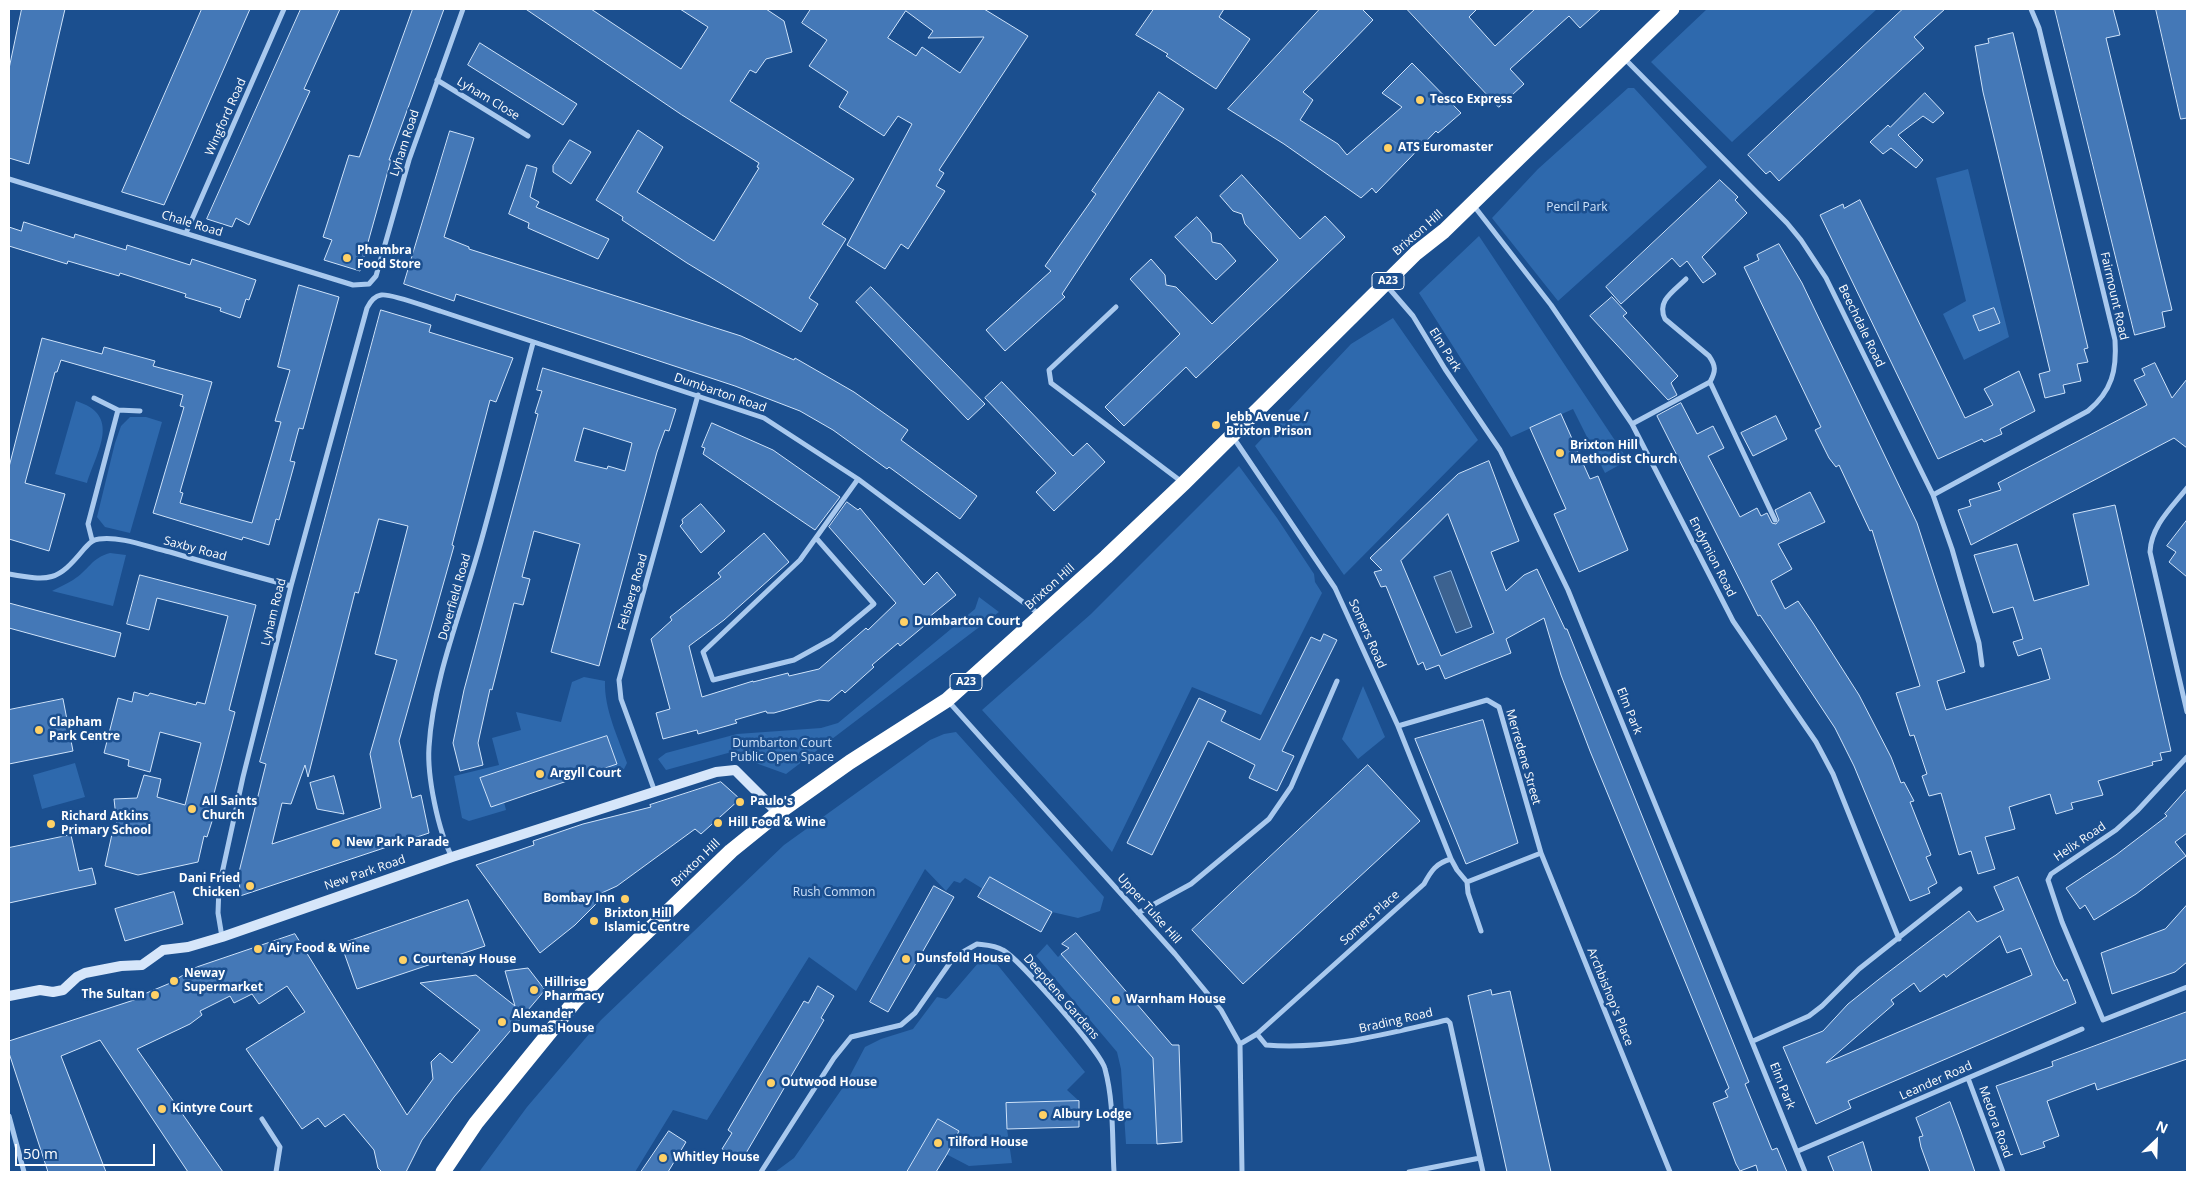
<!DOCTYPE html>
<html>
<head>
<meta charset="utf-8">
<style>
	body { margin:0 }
	#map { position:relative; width:2196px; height:1181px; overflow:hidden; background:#1b4f8f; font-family:"Open Sans",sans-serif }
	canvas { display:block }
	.frame { position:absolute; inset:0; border:10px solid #fff; pointer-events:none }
	.north { position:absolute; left:2131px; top:1116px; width:50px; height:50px; -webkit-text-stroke:4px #1b4f8f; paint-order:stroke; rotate:24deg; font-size:14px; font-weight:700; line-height:20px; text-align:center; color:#fff }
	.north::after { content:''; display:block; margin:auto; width:18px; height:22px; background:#fff; clip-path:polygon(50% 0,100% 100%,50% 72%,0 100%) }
	.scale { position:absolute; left:15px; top:1144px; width:140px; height:22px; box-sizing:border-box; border:2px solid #fff; border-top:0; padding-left:6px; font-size:15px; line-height:18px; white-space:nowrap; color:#fff; -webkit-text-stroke:4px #1b4f8f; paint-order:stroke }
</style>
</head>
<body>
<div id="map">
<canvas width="2196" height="1181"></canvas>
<div class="frame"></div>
<div class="north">N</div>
<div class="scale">50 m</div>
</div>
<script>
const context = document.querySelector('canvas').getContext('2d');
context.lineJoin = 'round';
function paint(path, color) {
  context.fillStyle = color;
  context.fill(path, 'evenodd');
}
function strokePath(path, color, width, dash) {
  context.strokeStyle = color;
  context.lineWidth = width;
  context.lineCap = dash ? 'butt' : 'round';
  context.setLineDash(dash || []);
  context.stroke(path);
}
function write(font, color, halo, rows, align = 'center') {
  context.font = font + ' "Open Sans",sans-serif';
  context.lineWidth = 5;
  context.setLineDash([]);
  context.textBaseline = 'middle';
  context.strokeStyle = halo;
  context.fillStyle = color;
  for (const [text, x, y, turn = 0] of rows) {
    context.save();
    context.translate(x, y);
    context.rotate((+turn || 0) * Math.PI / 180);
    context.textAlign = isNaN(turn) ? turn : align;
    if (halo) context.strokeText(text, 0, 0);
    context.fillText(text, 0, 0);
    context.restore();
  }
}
paint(new Path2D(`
	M1707,9H1877L1732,142L1651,62Z
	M1628,88H1634L1707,167L1558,301L1492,218L1538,169Z
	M1968,169L2009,337L1964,360L1943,314L1966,301L1936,178Z
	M1479,236L1628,460L1605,473L1573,409L1511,437L1419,293Z
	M1393,318L1478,440L1344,575L1255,446L1351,344Z
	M76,401C122,415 97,451 87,483L55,474Z
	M130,417H146L162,422L130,533L105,527L97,517L115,443L121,426Z
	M1239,466L1277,518L1314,574L1315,582L1322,593L1261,715L1192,687L1112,852L982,710L1091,614Z
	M110,553L126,555L113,606L52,591C59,587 67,584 73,580C89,570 91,558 110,553Z
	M979,597L999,612L786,774L728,753L666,770L658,759L666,753L737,734L821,728L838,723L975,609Z
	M584,677L605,681C604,709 618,737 627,763L624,769L602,776L600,769L617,764L607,736L481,778L491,806L504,802L506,810L469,821L462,818L454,776L499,765L492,738L521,730L516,712L561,722L572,682Z
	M1363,686L1385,737L1358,759L1342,739Z
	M956,732L1104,897L1100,911L1078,918L1052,912L990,877L983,889L965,878L960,883L954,881L946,891L925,869L856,991L809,957L707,1120L673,1110L635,1172H479L527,1107L601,1020L784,845L930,740L944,734Z
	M75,763L85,797L42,809L33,775Z
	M1047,944L1058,957L1061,954L1153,1058L1157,1144H1126L1121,1069L1117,1052L1036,956Z
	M979,962L996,963L1085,1072L1067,1090L1079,1101L1006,1103L1007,1129L1012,1163L969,1166L946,1154L959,1131L938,1119L907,1172H775L794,1158L846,1083L865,1047L881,1039L913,1029L937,997L946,999L949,997Z`), '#2e69ad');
const water = new Path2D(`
	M1451,571L1472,627L1456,633L1434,577Z`);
paint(water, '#3c6290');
strokePath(water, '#9cc4f0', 1);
const building = new Path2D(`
	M22,9H65L29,164L9,158V69Z
	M202,9H250L164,205L122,192Z
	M301,9H340L304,89L310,91L249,225L236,218L232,227L207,219Z
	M413,9H444L389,160H391L360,271L324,260L332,240L323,237L349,155L359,157Z
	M526,9H591L681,69L708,27L680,9H766L784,21L792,52L766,59L756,73L750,70L730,101L854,179L822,224L846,239L809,298L818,304L801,332L687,263L622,220L623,217L596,200L638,130L663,147L637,192L714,241L759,168L757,167L759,163L682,115Z
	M811,9H984L1028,36L939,170L944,173L936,186L945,191L908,249L901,244L885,269L847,245L912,124L898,116L884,136L839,107L848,92L809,66L827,40L802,23ZM906,11L933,31L928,38L984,37L960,73L922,47L916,56L888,38Z
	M1154,9H1224L1219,17L1250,39L1216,89L1166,56L1168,54L1136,35Z
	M1320,9H1362L1373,20L1303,92L1313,100L1300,120L1338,144L1347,155L1402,107L1382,93L1412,63L1461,113L1438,133L1436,131L1376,193L1372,188L1361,198L1284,144L1228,109Z
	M1407,9H1477L1469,17L1495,46L1535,9H1601L1580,28L1569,16L1510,69L1524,84L1499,107Z
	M1903,9H1945L1914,37L1924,48L1779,181L1770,171L1766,174L1748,155Z
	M2055,9H2113L2120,35L2106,38L2172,310L2162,312L2165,327L2135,335Z
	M2156,9H2187V118L2181,119Z
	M2013,33L2088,348L2084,349L2088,362L2077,364L2081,381L2063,385L2065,393L2045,398L2039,374L2050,371L1983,92L1975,46L1989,43L1988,39Z
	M480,43L577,104L563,125L468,65Z
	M1159,92L1184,109L1062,294L1065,297L1005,351L986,330L1051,271L1045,266L1096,194L1092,191Z
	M1925,93L1944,113L1933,123L1923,116L1898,135L1923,160L1916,168L1891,148L1883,154L1870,142L1888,125L1890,127Z
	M450,131L474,138L444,237L469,247V249L741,336L794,360L795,358L854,392L908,430L901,440L977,496L960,519L889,467L887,469L833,430L800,411L735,386L456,294L454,301L404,284Z
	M570,140L591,152L571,184L553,172V166Z
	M527,165L537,168L530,197L539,202L536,207L609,239L598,259L528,228L529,223L509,214Z
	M1242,175L1300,239L1325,216L1345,237L1196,378L1186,367L1124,426L1105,407L1180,334L1130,279L1151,259L1165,275L1166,285L1176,287L1212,324L1278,260L1245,224L1242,214L1233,211L1220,196Z
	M1720,180L1738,197L1735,200L1747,213L1702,257L1716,274L1703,283L1687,261L1680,267L1672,258L1621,304L1606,287Z
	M1860,200L1965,418L1993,405L1984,389L2019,371L2035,411L2000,429L2002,434L1984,442L1982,439L1938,459L1820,215L1843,204L1844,208Z
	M1197,217L1211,233L1212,242L1221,244L1236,261L1216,280L1175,237Z
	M24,222L74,238L75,234L126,250L127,245L190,265L192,259L256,280L249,300L246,299L240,318L220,311L221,308L185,297L186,294L120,273L119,276L68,261L67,264L9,246V227L21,231Z
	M1779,244L1802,283L1917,523L1965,672L1937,681L1946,710L2050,679L2041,648L2018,656L2013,642L2023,639L2013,607L1993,613L1974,555L2017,544L2034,601L2089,585L2073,514L2115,505L2171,751L2160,753L2162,760L2152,762L2153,765L2098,781L2103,795L2071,803L2073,809L2056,814L2050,794L2009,807L2015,829L1985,837L1995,869L1978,874L1971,851L1959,855L1941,793L1929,796L1922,776L1927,774L1914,735L1910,736L1896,693L1920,686L1872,530L1870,531L1839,465L1836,467L1829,458L1815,430L1821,427L1744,267L1759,260L1757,255Z
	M299,285L339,297L303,429L299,428L290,461L295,462L279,520L276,519L269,545L243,537L242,540L153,513L184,407L180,406L183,395L61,360L57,372H55L25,483L65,494L49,551L9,539V467L42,338L102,354L104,347L155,361L153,366L212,382L180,492L183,493L180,503L252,523L281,422L275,421L290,370L278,367Z
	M871,287L985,404L968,420L856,302Z
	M1612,297L1627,313L1623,316L1678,376L1671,383L1677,395L1668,400L1590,316Z
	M1994,308L2000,323L1979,331L1973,316Z
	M381,310L431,325L429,332L513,358L496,402L490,400L452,545L454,546L399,741L412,798L421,795L429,833L240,896L239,872L266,764L260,762ZM379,519L408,526L375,654L397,660L370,754L381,808L272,844L282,803L291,804L305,765L308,777L355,592L358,593Z
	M2155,363L2172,398L2187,379V448L2174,438L1971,545L1958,510L1971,506L1969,500L2001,490L1998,483L2147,405L2134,380L2145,375L2142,369Z
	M543,368L676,409L669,431L665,430L657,452L599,666L551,652L580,544L534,531L522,577L530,579L523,605L514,603L492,690L490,689L478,743L483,765L460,771L453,743L464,690L538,414L535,413L542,391L537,390ZM584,428L632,443L625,471L608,466L607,469L575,461Z
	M1002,382L1073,456L1087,443L1105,462L1054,511L1036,492L1056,473L985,398Z
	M1681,403L1697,434L1713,426L1724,448L1708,456L1740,517L1757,508L1761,516L1767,513L1772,523L1776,524L1779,520L1775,510L1810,492L1825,522L1778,544L1792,569L1771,581L1785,609L1798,601L1813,623L1859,695L1891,757L1901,783L1904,782L1914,801L1910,802L1931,855L1926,857L1937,883L1928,888L1930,893L1910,901L1854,766L1835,728L1760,615L1758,616L1708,517L1657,416Z
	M1561,414L1590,479L1598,476L1628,550L1579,572L1554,514L1566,509L1530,428Z
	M1776,416L1787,439L1753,456L1741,433Z
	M712,423L773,450L840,497L815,530L703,454L705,448L702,447Z
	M1489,461L1519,541L1491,552L1506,591L1524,575L1537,569L1565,629H1567L1749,1082L1745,1084L1772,1150L1777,1148L1787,1172H1758L1756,1165L1740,1171L1736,1164L1713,1103L1728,1097L1725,1091L1729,1088L1590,751L1561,675L1544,618L1506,639L1511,653L1445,679L1439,665L1426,670L1423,662L1418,665L1386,586L1381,587L1374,572L1382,570L1370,558L1458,474ZM1448,514L1494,633L1441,656L1401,561Z
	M847,502L858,510L860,508L924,585L937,572L956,595L928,618L930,621L900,646L898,643L872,665L874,667L845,693L842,690L829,701L819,700L774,713H767L766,711L735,720L737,723L698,734L697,730L663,739L656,713L670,709L651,639L672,620L670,617L721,577L718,573L764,533L789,562L724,620L689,646L702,697L753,681V682L788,673L789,676L819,669L866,628L868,630L896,603L829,527Z
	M701,504L725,531L701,553L680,526L683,523L682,520Z
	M2187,520V577L2169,562L2176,552L2167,546Z
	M140,575L256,605L229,710L235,712L209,813L214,815L207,837L204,836L198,862L138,875L105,866L112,834L118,835L114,799L137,798L144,775L161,779L157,797L185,805L201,743L160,732L150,772L128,766L129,760L104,753L118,698L132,702L134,692L148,696L150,693L196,705L197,702L205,704L228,616L157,598L149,630L127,624Z
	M9,603L121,633L115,657L9,628Z
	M1324,634L1337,640L1282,751L1294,756L1277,791L1249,778L1255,765L1208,741L1152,855L1127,843L1199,698L1226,711L1221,721L1260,740L1311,637L1320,641Z
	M63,699L73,751L9,764V710Z
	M1483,720L1518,843L1466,864L1415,739Z
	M607,736L617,764L491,807L480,778Z
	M1368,765L1420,821L1243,984L1192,930Z
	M334,776L344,814L317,809L310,783Z
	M721,782L740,799L701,834L695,829L617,886L595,896L597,903L575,925L540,953L476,865L534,845L533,841L583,824L651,807L650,805Z
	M2187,789V833L2175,842L2186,856L2136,894L2094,920L2085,905L2080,909L2066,888L2116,855L2167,816L2165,814Z
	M71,835L79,871L92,868L96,884L9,903V848Z
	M990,877L1052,912L1041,932L978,897Z
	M2018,877L2055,965L2064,981L2067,979L2076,1003L1848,1101L1851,1108L1816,1124L1783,1047L1823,1031L1848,1004L1878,980L1969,911L1977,922L2004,910L1994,887ZM2000,936L2007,953L2021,948L2032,975L1826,1063L1894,1004L1891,1000L1914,983L1920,992L1944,974L1946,977Z
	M934,886L954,897L888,1012L870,1002Z
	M174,892L183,924L125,941L115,909Z
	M468,900L485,946L357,989L341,944Z
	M2187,905V962L2175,972L2112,994L2101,953L2165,929Z
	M1076,933L1172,1045H1179L1182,1142L1157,1144L1153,1058L1061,954L1069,948L1062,944Z
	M295,934L407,1115L433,1079L431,1062L440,1053L452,1063L480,1030L420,983L476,975L515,1006L505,971L528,968L545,990L454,1097L422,1140L406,1172H382L378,1168L374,1150L344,1114L325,1127L318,1118L302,1129L246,1049L305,1012L287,986L259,1004L252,994L234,1003L230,996L200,1011L202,1015L190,1024L137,1049L223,1172H188L100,1040L61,1056L106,1172H48L9,1053V1041L137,999V997L168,984L197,967Z
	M818,986L834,996L821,1018L824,1020L742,1160L722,1149L732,1133L728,1130L804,1001L808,1003Z
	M1491,990L1492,995L1510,991L1551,1172H1507L1468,996Z
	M2187,1012V1059L2097,1090L2095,1083L2047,1101L2059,1136L2043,1142L2045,1147L2021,1155L1996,1086L2053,1066L2052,1062Z
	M1079,1101V1127L1007,1129L1006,1103Z
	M1950,1102L1960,1129L1975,1172H1930L1921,1147L1919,1137L1923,1136L1916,1118Z
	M938,1119L959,1131L947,1154L936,1172H907Z
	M669,1131L686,1142L668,1172H641Z
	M1863,1142L1872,1172H1834L1828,1157Z`);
paint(building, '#4478b7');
strokePath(building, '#cfe3fa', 1);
strokePath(new Path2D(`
	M1623,57L1787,223L1801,240L1826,278L1933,495L1952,549L1979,643L1982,665
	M437,80L528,136
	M9,179L353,285L369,284L376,276L409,160L463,9
	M1474,206L1551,305L1632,424L1733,621L1816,742L1833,774L1899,939
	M186,233L284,9
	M1387,286L1413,316L1445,369L1500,450L1568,590L1805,1172
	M1116,307L1049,370L1051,383L1182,482
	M1710,382L1775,520
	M94,398L118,410L140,411
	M1632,424L1710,382C1716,371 1716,366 1709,356L1665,319C1656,301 1674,291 1686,279
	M1233,437L1335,588L1398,726L1451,859
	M2187,488C2172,507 2151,526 2150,552L2187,712
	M1933,495L2088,411C2112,391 2117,370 2115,340L2039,28L2031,9
	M817,539L874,604L832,639L794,660L713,680L703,652L800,560L858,479
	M92,540L88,524L118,410
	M9,574C50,581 57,582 84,549C89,544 91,540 99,539C121,536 148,547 170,552C210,564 250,575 291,586
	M949,702L1175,954L1221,1010L1240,1044L1242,1172
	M1398,726L1487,700L1499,707L1541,853L1670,1172
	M2187,757L2137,811L2116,830L2051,874L2048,880L2062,922L2103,1020L2187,987
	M655,792L621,699L619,680L698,395
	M452,857C438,831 427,776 429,747C433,681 460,615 478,552C498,483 514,413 533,343
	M1467,882L1541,853
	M1138,913L1191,884L1269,819L1291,787L1337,681
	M222,937L218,913L219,887L243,777L291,586L367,308C370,302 374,296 381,295C391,293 429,308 440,311L764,418L858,479L1039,614
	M1257,1034L1266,1045C1328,1050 1386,1034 1447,1020L1450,1023L1483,1172
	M1753,1041L1809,1016L1822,1006L1859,969L1960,889
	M1240,1044L1257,1034L1424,884C1431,871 1436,863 1451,859L1457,870L1467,882L1468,893L1481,931
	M1968,1078L2003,1172
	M9,1116L24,1172
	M262,1119L280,1147L276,1172
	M1798,1151L2082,1029
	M761,1172L834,1058L851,1037L901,1025L915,1013L954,957L977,944C986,945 995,945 1003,950C1019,959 1102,1053 1105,1069C1114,1102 1112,1139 1114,1172
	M1409,1172L1480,1158`), '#a9c9ee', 5);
strokePath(new Path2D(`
	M9,996L40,990L53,992L63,990L77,977L85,973L121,966L142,965L163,950L188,947L222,937L452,857L716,772L735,770L778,813`), '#d6e6fa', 10);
strokePath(new Path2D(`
	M443,1172L476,1123L576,1000L731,851L778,813L850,762L947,700L1106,557L1184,483L1416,253L1444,231L1672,9`), '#fff', 15);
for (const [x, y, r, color] of [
	[1420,100,5,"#ffd166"],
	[1388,148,5,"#ffd166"],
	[347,258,5,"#ffd166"],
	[1216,425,5,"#ffd166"],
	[1560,453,5,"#ffd166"],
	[904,622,5,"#ffd166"],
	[39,730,5,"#ffd166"],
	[540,774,5,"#ffd166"],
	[740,802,5,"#ffd166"],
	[192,809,5,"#ffd166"],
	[718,823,5,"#ffd166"],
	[51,824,5,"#ffd166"],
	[336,843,5,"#ffd166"],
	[250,886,5,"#ffd166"],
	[625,899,5,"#ffd166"],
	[594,921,5,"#ffd166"],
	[258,949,5,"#ffd166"],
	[906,959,5,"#ffd166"],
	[403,960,5,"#ffd166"],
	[174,981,5,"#ffd166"],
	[534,990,5,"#ffd166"],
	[155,995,5,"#ffd166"],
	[1116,1000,5,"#ffd166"],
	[502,1022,5,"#ffd166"],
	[771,1083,5,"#ffd166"],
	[162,1109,5,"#ffd166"],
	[1043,1115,5,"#ffd166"],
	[938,1143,5,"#ffd166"],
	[663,1158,5,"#ffd166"]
]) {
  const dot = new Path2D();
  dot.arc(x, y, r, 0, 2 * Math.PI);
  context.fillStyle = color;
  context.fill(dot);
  strokePath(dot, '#1b4f8f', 2);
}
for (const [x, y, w] of [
	[1388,281,32],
	[966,682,32]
]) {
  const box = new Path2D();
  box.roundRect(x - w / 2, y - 8.5, w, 17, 4);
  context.fillStyle = '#1b4f8f';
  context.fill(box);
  strokePath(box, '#fff', 1);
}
write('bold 11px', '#fff', null, [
	["A23",1388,281],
	["A23",966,682]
]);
write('12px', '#fff', '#1b4f8f', [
	["Lyham Close",488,99,31],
	["Wingford Road",226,117,-66],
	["Lyham Road",405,143,-72],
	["Chale Road",192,224,17],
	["Brixton Hill",1418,233,-41],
	["Fairmount Road",2114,296,77],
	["Beechdale Road",1861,326,64],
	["Elm Park",1445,350,58],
	["Dumbarton Road",720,393,19],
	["Saxby Road",195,549,15],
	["Endymion Road",1712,557,63],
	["Brixton Hill",1050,587,-42],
	["Felsberg Road",633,592,-74],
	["Doverfield Road",455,597,-74],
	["Lyham Road",274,612,-76],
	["Somers Road",1367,634,66],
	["Elm Park",1629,711,68],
	["Merredene Street",1523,757,74],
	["Helix Road",2080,842,-34],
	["Brixton Hill",696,863,-44],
	["New Park Road",365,873,-19],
	["Upper Tulse Hill",1149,909,48],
	["Somers Place",1370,918,-42],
	["Deepdene Gardens",1061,997,49],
	["Archbishop's Place",1610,997,68],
	["Brading Road",1396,1021,-13],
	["Leander Road",1936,1081,-24],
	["Elm Park",1782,1086,68],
	["Medora Road",1995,1122,70]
]);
write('bold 12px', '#fff', '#1b4f8f', [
	["Tesco Express",1430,100],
	["ATS Euromaster",1398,148],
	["Phambra",357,251],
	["Food Store",357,265],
	["Jebb Avenue /",1226,418],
	["Brixton Prison",1226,432],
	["Brixton Hill",1570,446],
	["Methodist Church",1570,460],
	["Dumbarton Court",914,622],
	["Clapham",49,723],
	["Park Centre",49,737],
	["Argyll Court",550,774],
	["All Saints",202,802],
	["Church",202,816],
	["Paulo's",750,802],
	["Richard Atkins",61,817],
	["Primary School",61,831],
	["Hill Food & Wine",728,823],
	["New Park Parade",346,843],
	["Dani Fried",240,879,"right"],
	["Chicken",240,893,"right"],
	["Bombay Inn",615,899,"right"],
	["Brixton Hill",604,914],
	["Islamic Centre",604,928],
	["Airy Food & Wine",268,949],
	["Dunsfold House",916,959],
	["Courtenay House",413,960],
	["Neway",184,974],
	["Supermarket",184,988],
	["Hillrise",544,983],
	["Pharmacy",544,997],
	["The Sultan",145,995,"right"],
	["Warnham House",1126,1000],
	["Alexander",512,1015],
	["Dumas House",512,1029],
	["Outwood House",781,1083],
	["Kintyre Court",172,1109],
	["Albury Lodge",1053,1115],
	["Tilford House",948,1143],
	["Whitley House",673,1158]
], 'left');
write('12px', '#cfe3fa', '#1b4f8f', [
	["Pencil Park",1577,208],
	["Dumbarton Court",782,744],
	["Public Open Space",782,758],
	["Rush Common",834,893]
]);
</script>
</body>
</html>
